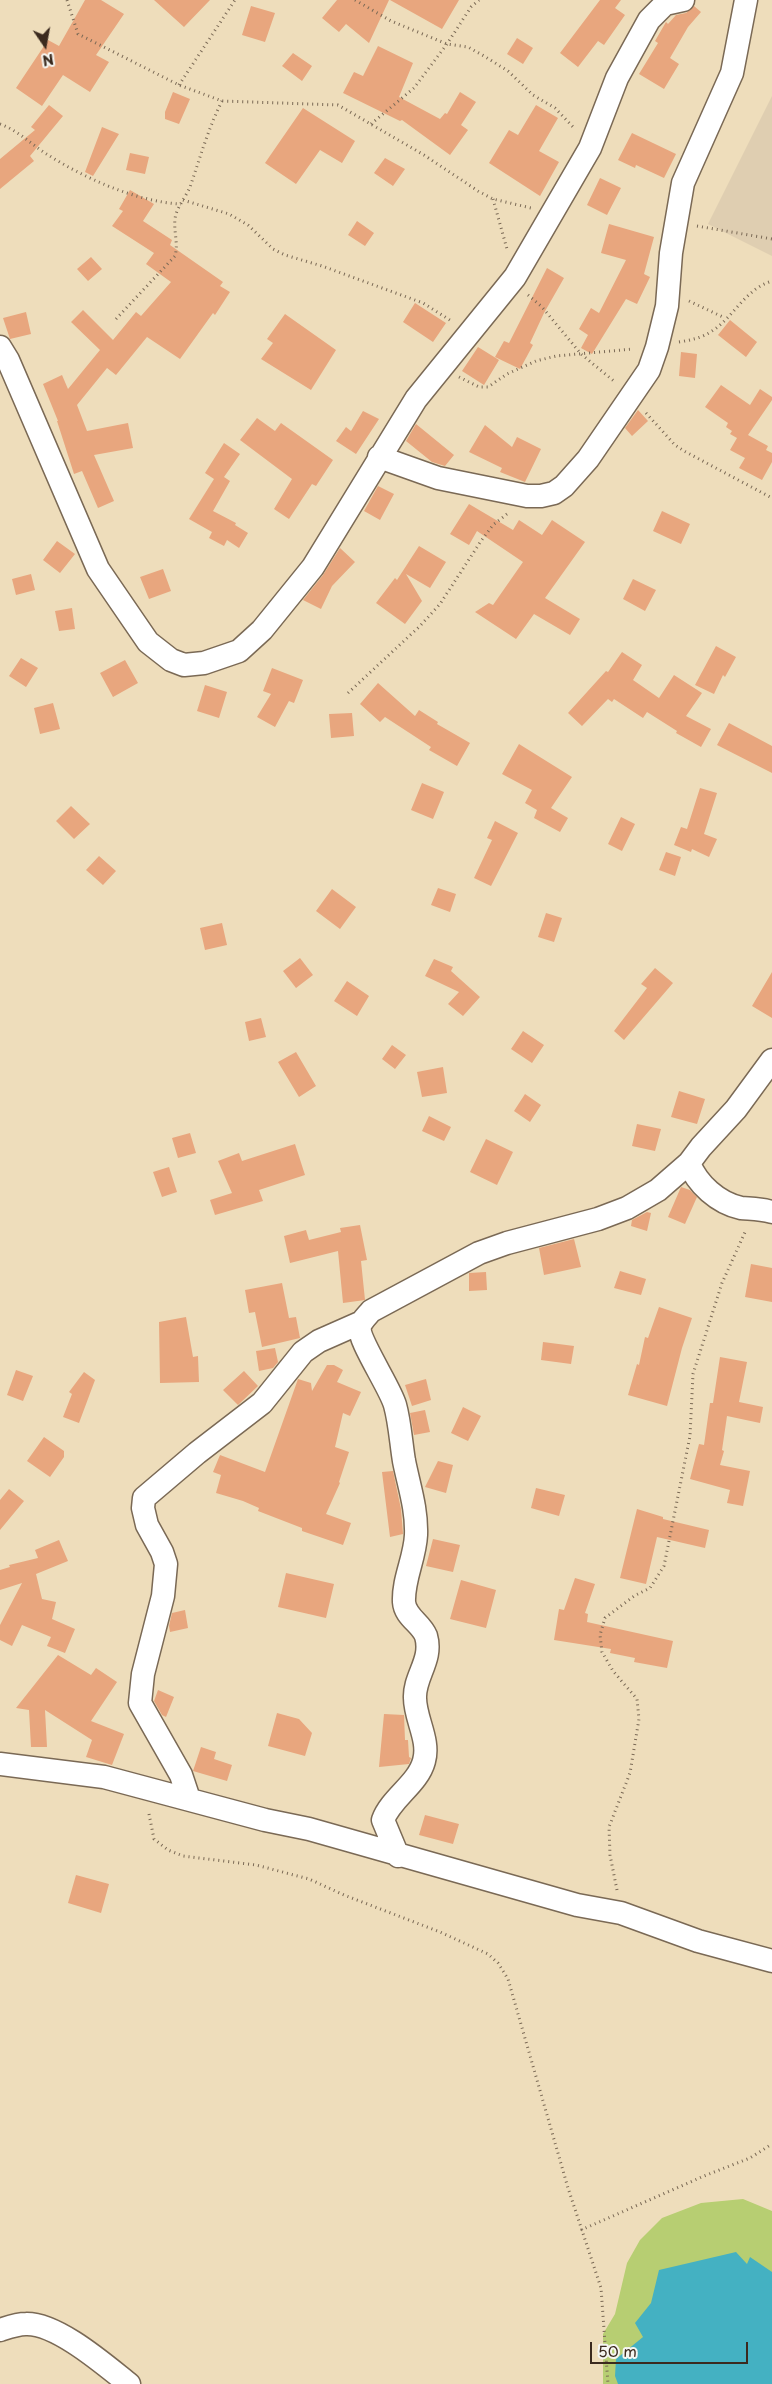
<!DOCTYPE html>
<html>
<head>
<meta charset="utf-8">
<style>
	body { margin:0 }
	#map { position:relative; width:772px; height:2384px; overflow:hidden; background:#edb; font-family:"Playpen Sans",sans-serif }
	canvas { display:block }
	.north { position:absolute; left:20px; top:20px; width:50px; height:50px; -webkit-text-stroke:4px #f6f6f2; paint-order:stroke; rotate:168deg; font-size:14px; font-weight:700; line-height:20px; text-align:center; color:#3b2a1e }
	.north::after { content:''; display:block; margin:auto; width:18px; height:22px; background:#3b2a1e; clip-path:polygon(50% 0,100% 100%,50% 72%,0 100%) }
	.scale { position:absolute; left:590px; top:2342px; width:158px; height:22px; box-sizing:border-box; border:2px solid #3b2a1e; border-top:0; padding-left:6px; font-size:15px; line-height:18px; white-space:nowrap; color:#3b2a1e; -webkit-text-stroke:4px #f6f6f2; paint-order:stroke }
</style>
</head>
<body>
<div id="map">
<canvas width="772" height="2384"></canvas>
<div class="north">N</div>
<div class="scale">50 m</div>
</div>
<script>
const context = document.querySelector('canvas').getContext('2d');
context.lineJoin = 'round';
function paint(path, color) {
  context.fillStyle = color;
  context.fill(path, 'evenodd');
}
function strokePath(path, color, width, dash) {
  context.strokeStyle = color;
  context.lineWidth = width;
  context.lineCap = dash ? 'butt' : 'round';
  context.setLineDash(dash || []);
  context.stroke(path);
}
paint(new Path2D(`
	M772,96V256L708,224Z`), '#dfceb1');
paint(new Path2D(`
	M743,2199L772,2211V2384H603V2334L615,2314L627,2263L640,2240L662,2218L701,2203Z`), '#b7ce72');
paint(new Path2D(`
	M736,2252L747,2264L750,2257L772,2272V2384H618L615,2376L616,2359L643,2337L635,2323L651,2303L659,2270Z`), '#44b1c2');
paint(new Path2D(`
	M85,0H101L124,14L96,55L109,62L90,92L63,75L42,106L16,88L48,40L59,46Z
	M154,0H210L184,27Z
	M337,0H389L369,43L346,24L339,32L322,18Z
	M390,0H459L442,29Z
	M600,0H621L615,8L625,15L604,45L598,41L578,67L560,53Z
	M251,6L275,13L265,42L242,35Z
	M694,6L701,12L688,27L670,58L679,64L664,89L639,74L658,43L655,41L666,22L668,24L676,15L686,13Z
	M517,38L533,48L523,64L507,54Z
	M378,46L413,63L399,97L440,119L445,113L447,114L460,92L476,102L461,125L468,130L450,155L402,120L400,121L343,93L354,72L363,76Z
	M293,53L312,66L302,81L282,66Z
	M173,92L190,99L179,124L165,119V112Z
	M49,105L63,116L30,156L34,161L0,189V159L35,130L31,127Z
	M536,105L558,118L539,151L559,162L540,196L489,163L509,130L518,135Z
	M303,108L355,141L342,163L320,150L296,184L265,163Z
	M102,127L119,134L93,176L85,172Z
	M632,133L676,154L664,178L636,165L635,168L618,160Z
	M130,153L149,157L145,174L126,170Z
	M385,158L405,169L393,186L374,173Z
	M600,178L621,188L607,215L587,205Z
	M130,190L154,204L143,221L172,240L170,245L223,282L220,286L230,292L215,315L213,313L180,359L147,337L116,375L107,368L77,405L87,431L128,423L133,448L94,455L114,501L98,508L82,471L74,474L57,421H58L43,384L62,375L68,389L100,350L71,322L83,310L113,340L136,312L141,316L171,282L146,264L154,253L112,226L123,211L119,209Z
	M357,221L374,233L365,246L348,235Z
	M609,224L654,237L644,274L650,277L637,304L626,299L592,354L581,348L588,335L579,329L591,308L599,313L626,260L601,253Z
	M91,257L102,269L88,281L77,269Z
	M547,268L564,278L544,313L530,343L533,345L520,369L495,357L504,341L509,343Z
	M415,303L446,323L433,342L403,322Z
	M26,312L31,334L10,339L3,318Z
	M285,314L336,350L311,390L261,359L273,343L267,339Z
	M730,320L757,342L746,357L718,335Z
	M478,347L499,360L484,385L462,371Z
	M681,352L697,354L695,378L679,376Z
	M721,385L750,405L760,389L772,397V400L748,435L768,446L766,450L772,453V462L762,480L739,468L745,458L730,450L737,438L730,434L732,431L726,427L728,423L705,407Z
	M638,410L648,421L632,436L625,428Z
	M363,411L379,419L356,454L336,441L346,427L351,431Z
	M257,418L275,431L281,423L333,460L316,486L312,484L289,519L274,509L292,479L240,440Z
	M416,424L454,455L445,466L432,462L406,441Z
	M485,425L512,447L517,437L541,449L525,482L500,472L502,468L469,452Z
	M224,443L240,454L224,477L230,481L213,511L236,523L235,525L248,533L239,548L227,540L224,546L209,538L212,532L189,519L214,479L205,473Z
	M378,486L394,494L380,520L364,511Z
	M469,504L513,530L519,520L542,535L552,520L585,542L545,598L580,619L570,635L534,614L516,639L475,612L489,603L493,605L523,562L477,531L469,545L450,534Z
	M662,511L690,524L681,544L653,531Z
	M57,541L75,554L60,573L43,560Z
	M419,546L446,562L430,588L406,574L422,601L405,624L376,603L395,578L397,580Z
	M340,548L355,562L332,586L321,609L303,600L323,575Z
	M163,569L171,591L149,599L140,577Z
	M31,574L35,590L16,595L12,579Z
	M633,579L656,590L645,611L623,599Z
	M72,608L75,629L59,631L55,611Z
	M716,646L736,657L725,677L723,675L714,694L695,685Z
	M622,652L642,665L633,680L659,698L674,675L702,693L686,716L711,729L701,747L676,733L677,731L647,712L643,718L614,699L612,702L608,699L582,726L568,713L606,671L608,672Z
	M21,658L38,668L26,687L9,676Z
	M125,660L138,683L113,697L100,673Z
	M272,668L303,680L294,703L289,701L275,727L257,717L271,694L263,691Z
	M378,683L415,716L419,710L438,722L437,724L470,743L457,766L429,750L431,747L385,717L380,722L360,704Z
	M205,685L227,692L219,718L197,711Z
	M53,703L60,729L40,734L34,708Z
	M352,713L354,736L331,738L329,714Z
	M729,723L772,746V773L717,745Z
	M519,744L572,777L551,808L568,818L560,832L534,818L537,810L525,803L532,790L502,774Z
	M422,783L444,792L433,819L411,810Z
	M700,788L717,793L704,834L717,839L709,857L692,849L691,852L674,845L681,827L687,829Z
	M71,806L90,824L74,839L56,821Z
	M621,817L635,824L622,851L608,844Z
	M495,821L518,833L491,886L474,878L492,840L487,838Z
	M666,852L681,857L675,876L659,870Z
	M99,856L116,871L103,885L86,870Z
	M438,888L456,894L450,912L431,905Z
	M332,889L356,907L340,929L316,911Z
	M546,913L562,918L554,942L538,937Z
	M222,923L227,945L205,950L200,928Z
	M300,958L313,975L296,988L283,971Z
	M434,959L453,967L451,971L480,997L463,1016L448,1004L459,992L425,976Z
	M655,968L673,983L624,1040L614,1031L647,988L641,984Z
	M772,972V1018L752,1006Z
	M347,981L369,996L357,1016L334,1001Z
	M261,1018L266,1037L249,1041L245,1022Z
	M523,1031L544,1045L532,1063L511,1049Z
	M392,1045L406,1055L395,1069L382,1059Z
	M296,1052L316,1086L299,1097L278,1062Z
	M443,1067L447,1093L422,1097L417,1072Z
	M679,1091L705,1099L697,1124L671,1117Z
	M525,1094L541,1105L530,1122L514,1111Z
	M429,1116L451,1127L444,1141L422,1131Z
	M637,1124L661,1129L655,1151L632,1146Z
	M190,1133L196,1153L178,1158L172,1138Z
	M486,1139L513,1152L497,1185L470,1172Z
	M295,1144L305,1175L259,1190L263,1201L215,1215L210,1200L232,1193L218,1161L239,1153L242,1161Z
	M169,1167L177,1192L162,1197L153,1172Z
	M681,1187L690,1190L697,1197L685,1224L668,1217Z
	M647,1212L651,1213L647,1231L631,1226L632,1220Z
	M360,1225L367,1260L361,1261L365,1300L343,1303L338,1251L290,1263L284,1236L306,1230L309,1240L341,1232L340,1228Z
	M574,1239L581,1267L544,1275L539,1248Z
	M751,1264L772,1268V1302L745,1297Z
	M620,1271L646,1279L641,1295L614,1288Z
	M486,1272L487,1290L469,1291V1273Z
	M282,1283L289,1318L296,1317L300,1338L262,1347L255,1312L249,1313L245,1290Z
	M659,1307L692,1318L682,1348L667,1406L628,1395L637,1364L639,1365L645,1337L648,1338Z
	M186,1317L193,1357L198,1356L199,1382L160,1383L159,1322Z
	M543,1342L574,1346L571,1364L541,1360Z
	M275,1348L278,1362L273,1368L259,1371L256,1351Z
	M720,1357L747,1362L739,1402L763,1407L760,1423L727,1416L722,1450L724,1451L720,1465L750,1471L743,1506L727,1503L730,1490L690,1479L699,1444L704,1445L710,1403H713Z
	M327,1365H334L343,1370L337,1382L361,1392L350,1416L343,1413L335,1447L349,1452L339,1482L340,1483L326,1514L351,1523L343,1545L302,1531V1528L258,1511L259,1508L243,1501L216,1493L221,1475L213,1472L220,1455L265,1472L298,1379L311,1383L312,1391Z
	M16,1370L33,1376L23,1401L7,1395Z
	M244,1371L258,1386L238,1405L223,1390Z
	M84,1372L95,1380L79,1423L63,1417L72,1394L69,1392Z
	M426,1379L431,1400L412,1406L405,1385Z
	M463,1407L481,1416L468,1441L451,1433Z
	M425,1410L430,1432L414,1435L410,1413Z
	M44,1437L64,1451V1457L50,1477L27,1461Z
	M438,1461L453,1465L446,1493L425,1487Z
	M393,1471L401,1509L403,1534L390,1537L382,1472Z
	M536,1488L565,1495L559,1516L531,1508Z
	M9,1489L24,1501L0,1530V1500Z
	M637,1509L663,1517V1519L709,1530L705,1548L657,1537L646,1584L620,1578Z
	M433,1539L460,1545L453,1572L426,1566Z
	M59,1540L68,1561L36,1574L42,1599L56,1602L52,1619L75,1629L65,1653L47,1646L51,1637L22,1625L12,1646L0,1640V1625L22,1583L0,1590V1570L10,1567L9,1565L38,1558L35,1550Z
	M286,1573L334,1584L326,1618L278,1607Z
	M575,1578L595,1584L585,1613L588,1614L587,1622L673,1641L667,1668L634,1662L635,1658L610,1653L611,1649L554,1640L559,1609L564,1610Z
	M461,1580L496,1590L486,1628L450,1619Z
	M185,1610L188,1628L170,1632L169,1626L172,1613Z
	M58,1655L91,1675L96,1668L117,1682L91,1721L124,1734L112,1765L86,1757L92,1740L45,1710L47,1747H31L29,1710L16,1708Z
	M158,1690L174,1697L166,1717L162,1715L154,1701Z
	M277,1713L299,1719L312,1733L305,1756L268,1746Z
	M384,1714L404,1715L405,1740H408L409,1757L411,1758L409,1764L379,1767Z
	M201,1747L216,1752L214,1759L232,1765L227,1781L193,1771Z
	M425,1815L459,1824L453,1844L419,1835Z
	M76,1875L109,1884L101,1913L68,1903Z`), '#e8a67e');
const minor = new Path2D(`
	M0,347L8,360L98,569L148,642L171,660L184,665L204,663L239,651L262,630L313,567L416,399L515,277L590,148L617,78L649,20L665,4L683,0
	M379,457L438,478L527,496H541L554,493L564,486L588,459L649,370L657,347L667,306L671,253L683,183L732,73L746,0
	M689,1163C697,1184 718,1203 741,1208C752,1209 761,1209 772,1212
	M0,1764L104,1777L265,1820L309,1829L577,1905L621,1913L698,1941L772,1961
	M189,1799L181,1775L140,1703L143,1674L163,1596L166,1564L162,1552L147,1525L143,1508L144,1498L197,1453L262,1403L303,1352L319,1341L362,1322
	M398,1856L383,1820C391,1798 418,1784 424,1761C430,1740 415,1719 415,1698C414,1676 433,1660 426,1636C421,1623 405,1617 404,1602C403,1579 415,1558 416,1535C417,1509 409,1486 404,1461C401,1443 400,1423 395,1405C390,1387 357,1339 360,1326C362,1320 367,1316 371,1311L479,1253L507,1243L598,1219L627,1208L658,1190L689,1163L701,1147L736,1109L772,1060
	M0,2330C9,2327 17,2324 26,2324C57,2323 105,2365 129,2384`);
strokePath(minor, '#7a6955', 25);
strokePath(new Path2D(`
	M67,0L78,34L179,85L222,101L338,105L424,155L478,191L493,199L531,208
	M355,0L391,21L447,44L468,47L484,56L508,71L533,95L555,108L575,129
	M179,85L235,0
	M0,124C17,130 30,143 45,153C82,177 136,202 181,204
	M371,124L414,88L447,44L471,7L479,0
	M493,199L507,249
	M183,200L229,214L248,225L273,249L285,255L322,266L423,303L453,322
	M697,226L772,239
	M528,295L542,307L581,354L615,382
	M689,301L725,318
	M116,319L175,256C179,242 172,228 176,214C179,205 186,196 190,187C200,158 208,129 222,101
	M679,342C691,340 702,338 712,331C734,317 745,289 772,281
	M459,377L479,387H488L507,374L536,361L556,356L633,349
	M646,413L675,445L684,451L772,498
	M348,693L420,626L440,604L481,541L493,525L507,514
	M149,1814L154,1839L168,1850L183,1856L256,1865L309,1879L344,1895L440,1932L488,1954L498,1963L508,1979L568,2188L601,2288L608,2384
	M617,1890L610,1855L609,1827L630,1773L639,1719L637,1699L613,1671L602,1652L600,1635L605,1618L634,1596L650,1588L664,1566L690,1436L693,1374L722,1283L746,1230
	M581,2230L704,2176L750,2158L772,2144`), '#7a6955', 3, [1, 4]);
strokePath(minor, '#fff', 22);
</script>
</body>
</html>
